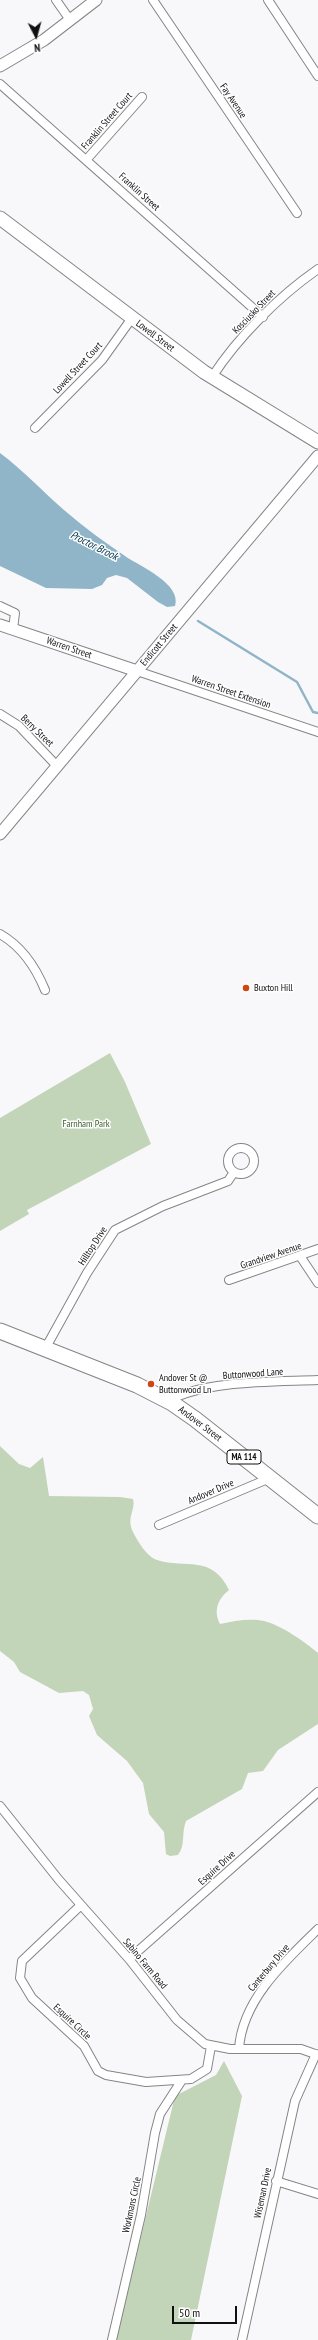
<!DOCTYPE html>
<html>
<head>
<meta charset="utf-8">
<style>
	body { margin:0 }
	#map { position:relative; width:318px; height:2340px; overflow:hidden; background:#f8f8fa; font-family:"PT Sans Narrow",sans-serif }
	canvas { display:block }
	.north { position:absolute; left:16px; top:16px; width:40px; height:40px; -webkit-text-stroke:3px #fff; paint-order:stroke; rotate:174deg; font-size:11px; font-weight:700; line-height:16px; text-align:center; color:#101011 }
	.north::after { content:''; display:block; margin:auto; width:14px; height:18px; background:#101011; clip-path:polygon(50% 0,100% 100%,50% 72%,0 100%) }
	.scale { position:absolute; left:172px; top:2306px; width:65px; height:18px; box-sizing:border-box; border:2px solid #101011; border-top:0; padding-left:5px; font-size:12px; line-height:14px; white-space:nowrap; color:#101011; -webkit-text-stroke:3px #fff; paint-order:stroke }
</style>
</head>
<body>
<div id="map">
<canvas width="318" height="2340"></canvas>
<div class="north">N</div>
<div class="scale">50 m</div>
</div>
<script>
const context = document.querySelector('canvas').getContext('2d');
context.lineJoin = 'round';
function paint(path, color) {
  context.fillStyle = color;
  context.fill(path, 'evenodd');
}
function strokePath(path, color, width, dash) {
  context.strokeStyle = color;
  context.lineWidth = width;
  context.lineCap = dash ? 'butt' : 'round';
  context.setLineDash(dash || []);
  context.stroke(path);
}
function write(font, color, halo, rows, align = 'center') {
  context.font = font + ' "PT Sans Narrow",sans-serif';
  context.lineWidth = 3;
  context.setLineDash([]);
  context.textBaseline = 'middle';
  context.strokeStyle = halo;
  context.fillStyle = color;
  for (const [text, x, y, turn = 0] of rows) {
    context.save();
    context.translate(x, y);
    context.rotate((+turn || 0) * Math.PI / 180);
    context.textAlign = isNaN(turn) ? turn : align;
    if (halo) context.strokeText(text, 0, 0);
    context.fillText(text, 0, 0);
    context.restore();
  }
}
paint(new Path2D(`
	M110,1053L125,1082L151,1144L27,1210L29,1214L0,1231V1118Z
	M0,1446L19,1464L30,1468L43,1457L49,1496L120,1497L133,1499C136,1510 126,1517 133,1532C137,1540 147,1557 157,1560C186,1569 212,1554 229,1590C218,1599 213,1610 220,1624C234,1621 250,1618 264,1621C281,1625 305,1642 318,1653V1724L278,1750L263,1771L248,1773L242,1789L186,1821C181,1834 186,1844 178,1855L170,1856L166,1854L164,1832L149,1814L143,1783L127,1761L97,1735L89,1716L93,1709L89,1695L83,1691L59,1693L20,1672L14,1662L0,1651Z
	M224,2061L242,2096L191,2340H116L175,2096L216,2075Z`), '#c2d5b8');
paint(new Path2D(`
	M0,453C23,470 42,491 64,510C84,527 104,542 125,556C141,567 182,584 175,606L167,607L158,602L127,578L116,575L107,578L102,585L92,589L46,588L0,566Z`), '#90b4c8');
strokePath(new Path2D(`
	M198,621L297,682L313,712L318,713`), '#90b4c8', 2.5);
const street = new Path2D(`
	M56,0L70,20
	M153,0L297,213
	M268,0L318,76
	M0,84L263,317
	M87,159L142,97
	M212,377C238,337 279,296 318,269
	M35,428L102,360L132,318
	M0,606L15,613L13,629
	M137,671L318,732
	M0,714L19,726L57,766
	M0,934C21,946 36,968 45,990
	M228 1161a13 13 0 1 1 26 0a13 13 0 1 1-26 0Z
	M300,1256L318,1283
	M229,1280L318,1249
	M45,1349L87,1273L115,1230L163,1206L228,1181L234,1172
	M168,1401C205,1380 275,1382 318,1380
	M159,1525L270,1478
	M0,1806L59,1880L129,1959L177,2020L205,2044L230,2049H301L318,2055
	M81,1905L22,1961L20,1978L32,1998L84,2046L98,2071L106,2075L146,2082L191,2079L207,2069L211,2046
	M129,1959L318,1792
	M239,2049C242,2000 285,1961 318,1929
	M276,2181L318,2194
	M112,2340L141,2215L155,2133L160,2114L182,2080
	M242,2340L295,2101L316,2054`);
const secondary = new Path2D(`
	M0,66L44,40L96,0
	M0,625L137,671
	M0,834L318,456`);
const primary = new Path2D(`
	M0,218L204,372L318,442`);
const highway = new Path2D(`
	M0,1331L137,1385L172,1403L195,1419L318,1516`);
strokePath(street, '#848587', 10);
strokePath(secondary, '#848587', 13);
strokePath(primary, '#848587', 15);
strokePath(highway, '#848587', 17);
strokePath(street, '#fff', 8);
strokePath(secondary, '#fff', 11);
strokePath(primary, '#fff', 13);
strokePath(highway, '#fff', 15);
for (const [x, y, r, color] of [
	[246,988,4,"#cd4613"],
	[151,1384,4,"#cd4613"]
]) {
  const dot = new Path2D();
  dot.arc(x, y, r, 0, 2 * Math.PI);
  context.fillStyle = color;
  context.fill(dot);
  strokePath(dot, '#fff', 1.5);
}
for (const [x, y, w] of [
	[244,1457,34]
]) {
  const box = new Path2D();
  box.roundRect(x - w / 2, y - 7, w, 14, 3);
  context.fillStyle = '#fff';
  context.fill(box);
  strokePath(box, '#101011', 1);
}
write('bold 9px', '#101011', null, [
	["MA 114",244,1457]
]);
write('10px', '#101011', '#fff', [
	["Fay Avenue",233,101,56],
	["Franklin Street Court",107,121,-49],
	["Franklin Street",139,192,42],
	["Kosciusko Street",254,312,-46],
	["Lowell Street",155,336,37],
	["Lowell Street Court",78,368,-47],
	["Endicott Street",159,645,-50],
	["Warren Street",69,648,19],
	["Warren Street Extension",231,692,19],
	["Berry Street",37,731,44],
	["Hilltop Drive",93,1246,-57],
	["Grandview Avenue",271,1256,-19],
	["Buttonwood Lane",253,1374,-4],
	["Andover Street",200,1424,37],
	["Andover Drive",211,1492,-23],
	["Esquire Drive",217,1868,-42],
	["Sabino Farm Road",145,1964,50],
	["Canterbury Drive",269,1968,-50],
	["Esquire Circle",72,2022,43],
	["Wiseman Drive",263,2193,-78],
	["Workmans Circle",132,2205,-78]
]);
write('10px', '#101011', '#fff', [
	["Buxton Hill",254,988],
	["Andover St @",159,1378],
	["Buttonwood Ln",159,1390]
], 'left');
write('10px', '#3b582b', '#fff', [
	["Farnham Park",86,1124]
]);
write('italic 11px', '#05384d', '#fff', [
	["Proctor Brook",94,546,27]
]);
</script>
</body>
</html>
